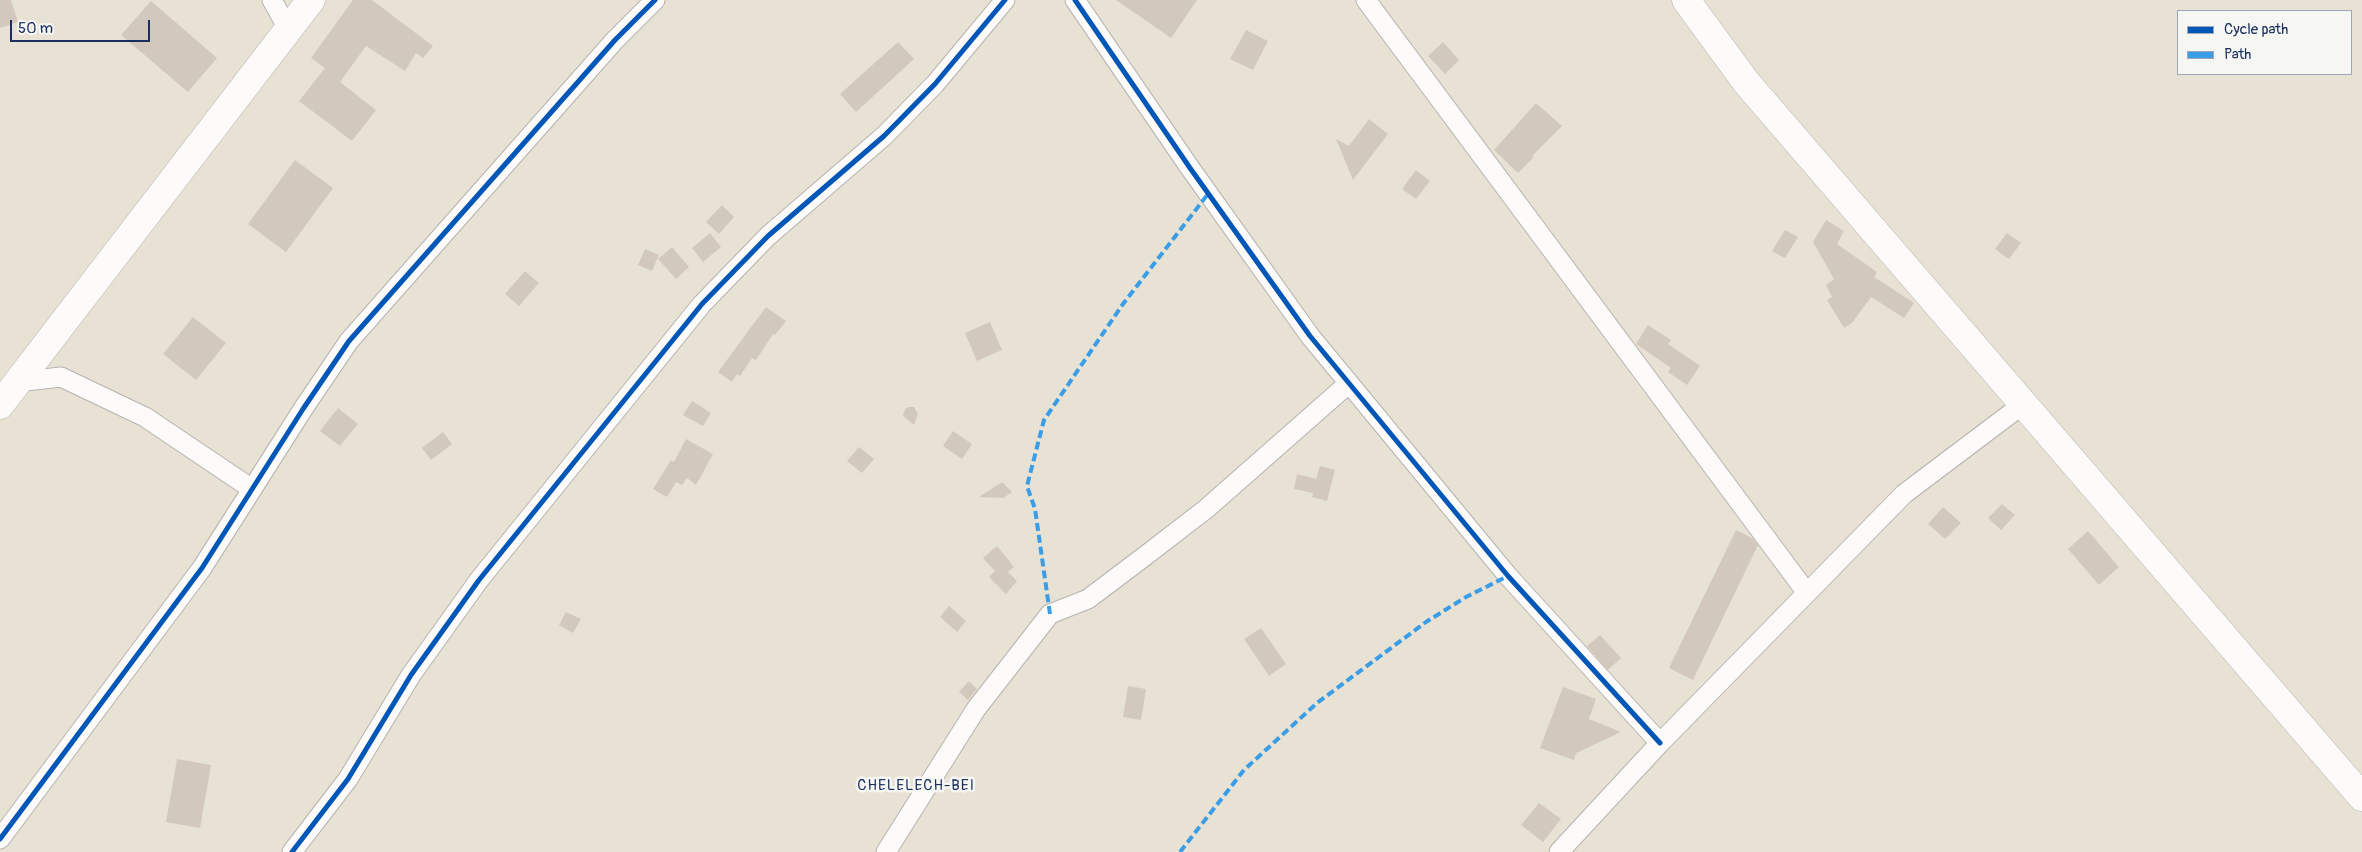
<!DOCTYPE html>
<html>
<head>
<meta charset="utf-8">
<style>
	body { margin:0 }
	#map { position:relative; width:2362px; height:852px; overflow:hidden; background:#e8e2d5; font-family:Pangolin,sans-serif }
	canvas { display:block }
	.legend { position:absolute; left:2177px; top:10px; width:175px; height:65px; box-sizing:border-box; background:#f6f6f2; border:1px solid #9ea6b7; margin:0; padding:6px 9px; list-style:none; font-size:15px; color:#1b2f5e }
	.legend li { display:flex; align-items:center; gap:10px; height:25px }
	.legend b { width:25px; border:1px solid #9ea6b7 }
	.scale { position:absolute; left:10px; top:20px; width:140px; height:22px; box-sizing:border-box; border:2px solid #1b2f5e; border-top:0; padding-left:6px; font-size:15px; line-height:18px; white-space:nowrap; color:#1b2f5e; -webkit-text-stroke:4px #f6f6f2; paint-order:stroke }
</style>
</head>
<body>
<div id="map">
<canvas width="2362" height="852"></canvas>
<ul class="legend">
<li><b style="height:6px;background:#0057b8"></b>Cycle path</li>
<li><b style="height:6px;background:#3b9de6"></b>Path</li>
</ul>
<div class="scale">50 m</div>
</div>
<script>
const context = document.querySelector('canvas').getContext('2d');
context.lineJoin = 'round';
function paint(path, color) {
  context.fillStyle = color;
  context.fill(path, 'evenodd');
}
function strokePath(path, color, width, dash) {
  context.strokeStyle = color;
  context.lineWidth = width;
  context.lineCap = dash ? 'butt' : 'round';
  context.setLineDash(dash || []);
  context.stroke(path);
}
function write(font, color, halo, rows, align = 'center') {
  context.font = font + ' Pangolin,sans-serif';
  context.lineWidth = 5;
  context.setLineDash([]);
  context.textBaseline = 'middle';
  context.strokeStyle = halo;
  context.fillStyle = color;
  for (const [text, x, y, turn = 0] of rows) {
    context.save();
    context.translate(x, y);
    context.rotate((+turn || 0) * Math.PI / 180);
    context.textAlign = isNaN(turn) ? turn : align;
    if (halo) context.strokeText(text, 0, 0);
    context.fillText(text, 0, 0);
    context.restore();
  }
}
paint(new Path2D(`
	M0,0H11L18,22L0,28Z
	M353,0H372L433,46L423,58L416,53L405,71L366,46L340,82L376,110L352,141L299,101L325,68L311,58Z
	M1116,0H1197L1171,38Z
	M151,1L217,58L188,92L121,35Z
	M1246,30L1268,41L1253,70L1230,59Z
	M898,42L914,59L856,112L840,94Z
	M1443,42L1459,60L1445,74L1428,56Z
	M1536,103L1562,126L1532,156L1534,157L1518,173L1494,150Z
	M1369,119L1388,134L1353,180L1336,139L1349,146Z
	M295,160L333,188L286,252L248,224Z
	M1416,170L1430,181L1416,199L1402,189Z
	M722,205L734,217L719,234L706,222Z
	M1826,220L1844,231L1837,244L1877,272L1874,277L1914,303L1904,318L1871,297L1852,323L1844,328L1827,300L1832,297L1826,285L1834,279L1813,242Z
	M1785,230L1798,237L1785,258L1772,251Z
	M710,233L721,247L703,262L692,248Z
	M2007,233L2021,243L2009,259L1995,249Z
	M672,247L689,267L676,279L658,259Z
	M645,249L659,255L652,271L638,265Z
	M525,271L539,283L519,306L505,294Z
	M766,307L786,321L775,335L773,334L756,360L752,358L740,376L737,374L732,382L718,372Z
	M193,317L226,343L196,380L163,354Z
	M990,322L1002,350L977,361L965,333Z
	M1648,325L1671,340L1668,344L1700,366L1687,385L1668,372L1671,368L1636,344Z
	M692,401L711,413L703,426L683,415Z
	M909,407H914L918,414L914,425L903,416L905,409Z
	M338,408L358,424L340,446L320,431Z
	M953,431L972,444L962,459L943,446Z
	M443,432L452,444L431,460L422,448Z
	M686,439L713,454L696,485L687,478L682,485L676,482L667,497L653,489L671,460L674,462Z
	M859,447L874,459L862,473L847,461Z
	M1320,466L1335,470L1327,501L1312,497L1313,493L1294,489L1297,474L1316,479Z
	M1002,482L1012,492L1003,498L979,497Z
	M2002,504L2015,515L2001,530L1988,518Z
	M1943,507L1961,523L1945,539L1928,524Z
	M1736,530L1752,538L1758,545L1693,680L1669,668Z
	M2088,531L2119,567L2099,585L2068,549Z
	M997,546L1014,567L1008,572L1017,581L1006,594L989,577L995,571L983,558Z
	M949,606L966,621L957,632L940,617Z
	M566,612L581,619L573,633L559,625Z
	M1261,628L1286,664L1269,676L1244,639Z
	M1600,635L1621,658L1608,670L1587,646Z
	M969,681L977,689L968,700L959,692Z
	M1128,686L1146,689L1141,720L1123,717Z
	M1563,687L1596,699L1589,719L1621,732L1576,753L1574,760L1540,748Z
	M177,759L211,765L200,828L166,822Z
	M1539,803L1561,819L1543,842L1521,825Z`), '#d3c8bc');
const minor = new Path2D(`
	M272,0L289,31
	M1075,0L1190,168L1310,336L1508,576L1660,743
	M1366,0L1807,593
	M17,382L61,377L145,417L252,489
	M0,839L202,568L303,409L349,341L615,40L655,0
	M292,852L348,779L411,675L479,580L702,304L768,236L884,136L935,84L1005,0
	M886,852L976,709L1050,614L1088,599L1145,556L1206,509L1348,384
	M1559,852L1660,743L1904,494L2022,405`);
const primary = new Path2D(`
	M1686,0L1746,82L2362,797
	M0,405L311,0`);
strokePath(minor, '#b5b3b0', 21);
strokePath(primary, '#b5b3b0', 29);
strokePath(minor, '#fcfbf9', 19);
strokePath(primary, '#fcfbf9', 28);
strokePath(new Path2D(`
	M1050,614L1035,509L1027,486L1044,420L1123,304L1208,194
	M1180,852L1244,770L1317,703L1426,622L1466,597L1508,576`), '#3b9de6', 4, [8, 4]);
strokePath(new Path2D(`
	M1075,0L1190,168L1310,336L1508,576L1660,743
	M0,839L202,568L303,409L349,341L615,40L655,0
	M292,852L348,779L411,675L479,580L702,304L768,236L884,136L935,84L1005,0`), '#0057b8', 5);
context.letterSpacing = '1px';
write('15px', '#1b2f5e', '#f6f6f2', [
	["CHELELECH-BEI",916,786]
]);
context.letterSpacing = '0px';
</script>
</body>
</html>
